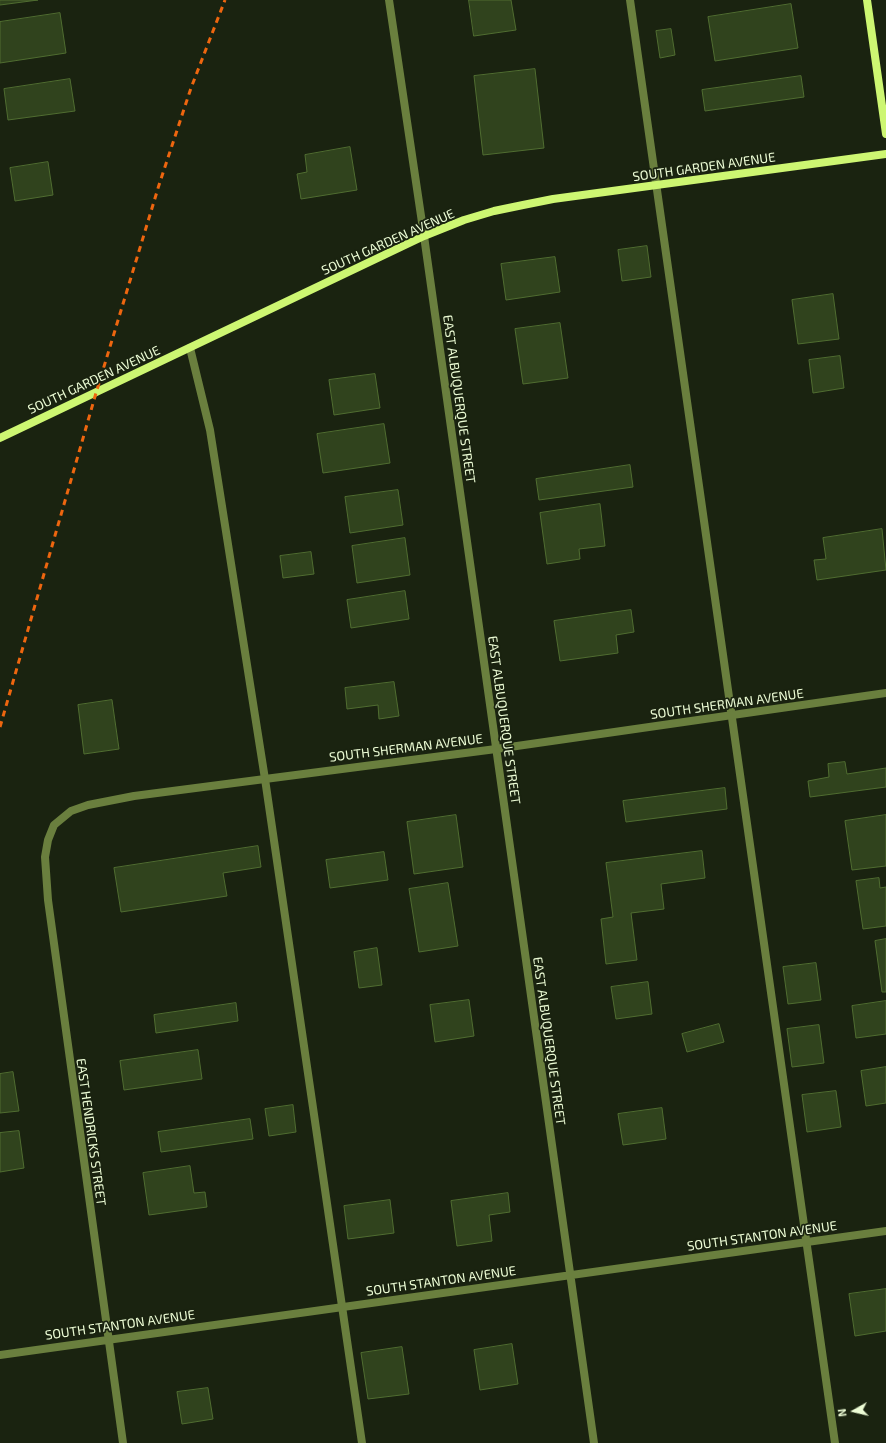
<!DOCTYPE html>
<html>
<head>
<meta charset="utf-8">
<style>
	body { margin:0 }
	#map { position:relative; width:886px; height:1443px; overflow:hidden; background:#1a2310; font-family:"Exo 2",sans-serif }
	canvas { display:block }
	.north { position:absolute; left:834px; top:1391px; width:40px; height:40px; -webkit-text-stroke:3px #1a2310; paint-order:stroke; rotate:262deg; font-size:11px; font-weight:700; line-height:16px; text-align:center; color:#ecfcd5 }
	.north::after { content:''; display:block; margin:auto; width:14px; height:18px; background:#ecfcd5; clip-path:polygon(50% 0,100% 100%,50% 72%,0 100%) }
</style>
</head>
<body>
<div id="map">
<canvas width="886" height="1443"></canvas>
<div class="north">N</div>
</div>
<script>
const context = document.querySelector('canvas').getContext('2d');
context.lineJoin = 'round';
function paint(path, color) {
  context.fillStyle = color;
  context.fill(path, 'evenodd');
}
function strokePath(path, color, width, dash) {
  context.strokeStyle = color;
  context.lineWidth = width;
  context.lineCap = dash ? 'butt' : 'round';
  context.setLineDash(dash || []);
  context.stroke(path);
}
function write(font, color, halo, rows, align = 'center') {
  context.font = font + ' "Exo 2",sans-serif';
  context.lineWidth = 3.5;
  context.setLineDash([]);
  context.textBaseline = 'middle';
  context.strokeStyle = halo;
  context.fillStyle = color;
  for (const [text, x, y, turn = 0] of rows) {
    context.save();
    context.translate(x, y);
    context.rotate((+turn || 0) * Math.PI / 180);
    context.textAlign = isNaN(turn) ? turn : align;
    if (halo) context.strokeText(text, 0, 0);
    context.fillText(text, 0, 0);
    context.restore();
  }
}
const building = new Path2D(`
	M0,0H38L0,5Z
	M469,0H511L516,30L474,36Z
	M791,4L798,48L715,61L708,17Z
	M60,13L66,53L0,63V22Z
	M671,29L675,55L660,58L656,31Z
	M535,69L544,148L483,155L474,76Z
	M801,76L804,97L705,111L702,90Z
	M70,79L75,111L8,120L4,89Z
	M350,147L357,190L301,199L297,174L307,172L305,155Z
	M48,162L53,195L15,201L10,168Z
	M647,246L651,277L622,281L618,250Z
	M555,257L560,292L506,300L501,264Z
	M833,294L839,339L798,344L792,300Z
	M560,323L568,378L523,384L515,329Z
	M840,356L844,388L813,393L809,360Z
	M375,374L380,408L334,415L329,380Z
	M384,424L390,463L323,473L317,434Z
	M630,465L633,487L539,500L536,479Z
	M398,490L403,525L350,533L345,497Z
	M600,504L605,546L579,549L580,559L547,564L540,513Z
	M882,529L886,570L817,580L814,560L826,559L823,538Z
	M405,538L410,575L357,583L352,546Z
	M311,552L314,574L283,578L280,556Z
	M405,591L409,619L351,628L347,600Z
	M631,610L634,632L616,635L618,653L560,661L554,621Z
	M394,682L399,716L379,719L378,705L347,709L345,688Z
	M112,700L119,749L84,754L78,705Z
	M845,762L847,774L886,768V787L810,797L808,781L829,777L828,764Z
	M725,788L727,809L626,822L623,801Z
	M456,815L463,867L414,874L407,822Z
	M886,815V866L852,870L845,821Z
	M258,846L261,867L223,873L227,896L121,912L114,868Z
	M702,851L705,878L661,884L664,909L631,913L637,960L606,964L601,919L613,917L606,863Z
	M384,852L388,880L330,888L326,860Z
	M879,878L880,888L886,887V926L863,929L856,881Z
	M448,883L458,946L419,952L409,889Z
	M886,939V992H882L875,941Z
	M377,948L382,985L359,988L354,952Z
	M816,963L821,1000L788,1004L783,967Z
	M648,982L652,1014L616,1019L611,987Z
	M469,1000L474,1036L435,1042L430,1005Z
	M886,1001V1034L856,1038L852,1006Z
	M236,1003L238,1021L156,1033L154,1015Z
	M719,1024L724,1042L687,1052L682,1034Z
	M819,1025L824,1063L792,1067L787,1029Z
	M198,1050L202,1079L124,1090L120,1061Z
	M886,1067V1103L866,1106L861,1071Z
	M13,1072L19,1111L0,1113V1074Z
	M836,1091L841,1127L807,1132L802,1095Z
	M293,1105L296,1132L269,1136L265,1109Z
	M662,1108L666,1139L623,1145L618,1114Z
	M250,1119L253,1139L161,1152L158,1132Z
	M19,1131L24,1168L0,1172V1133Z
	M190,1166L194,1193L205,1192L207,1207L149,1215L143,1173Z
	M508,1193L510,1212L489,1215L492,1241L457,1246L451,1201Z
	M390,1200L394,1233L348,1239L344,1206Z
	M886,1289V1331L855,1336L849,1294Z
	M512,1344L518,1384L480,1390L474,1350Z
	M402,1347L409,1394L368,1399L361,1353Z
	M208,1388L213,1419L182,1424L177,1392Z`);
paint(building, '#30431d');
strokePath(building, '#506d31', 1);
strokePath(new Path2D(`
	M630,0L835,1443
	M190,348L210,430L265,779L362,1443`), '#6a7f3e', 8);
strokePath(new Path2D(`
	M389,0L424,236L594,1443
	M0,1355L886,1231
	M123,1443L48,900L45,857L48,840L54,825L71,811L88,805L134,796L496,749L886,693`), '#6a7f3e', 8);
strokePath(new Path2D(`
	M867,0L886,134
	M0,438L424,236L464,220L494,211L523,205L553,199L886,154`), '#cdf672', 8);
strokePath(new Path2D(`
	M0,727L96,393L159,185L191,88L225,0`), '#ee660f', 3, [6, 5]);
write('13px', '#ecfcd5', '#1a2310', [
	["SOUTH GARDEN AVENUE",704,167,-8],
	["SOUTH GARDEN AVENUE",388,242,-24],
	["SOUTH GARDEN AVENUE",94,380,-25],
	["EAST ALBUQUERQUE STREET",459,399,82],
	["SOUTH SHERMAN AVENUE",727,704,-8],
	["EAST ALBUQUERQUE STREET",504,720,82],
	["SOUTH SHERMAN AVENUE",406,748,-7],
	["EAST ALBUQUERQUE STREET",549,1041,82],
	["EAST HENDRICKS STREET",91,1132,82],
	["SOUTH STANTON AVENUE",762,1236,-8],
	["SOUTH STANTON AVENUE",441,1281,-8],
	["SOUTH STANTON AVENUE",120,1325,-8]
]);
</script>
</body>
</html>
